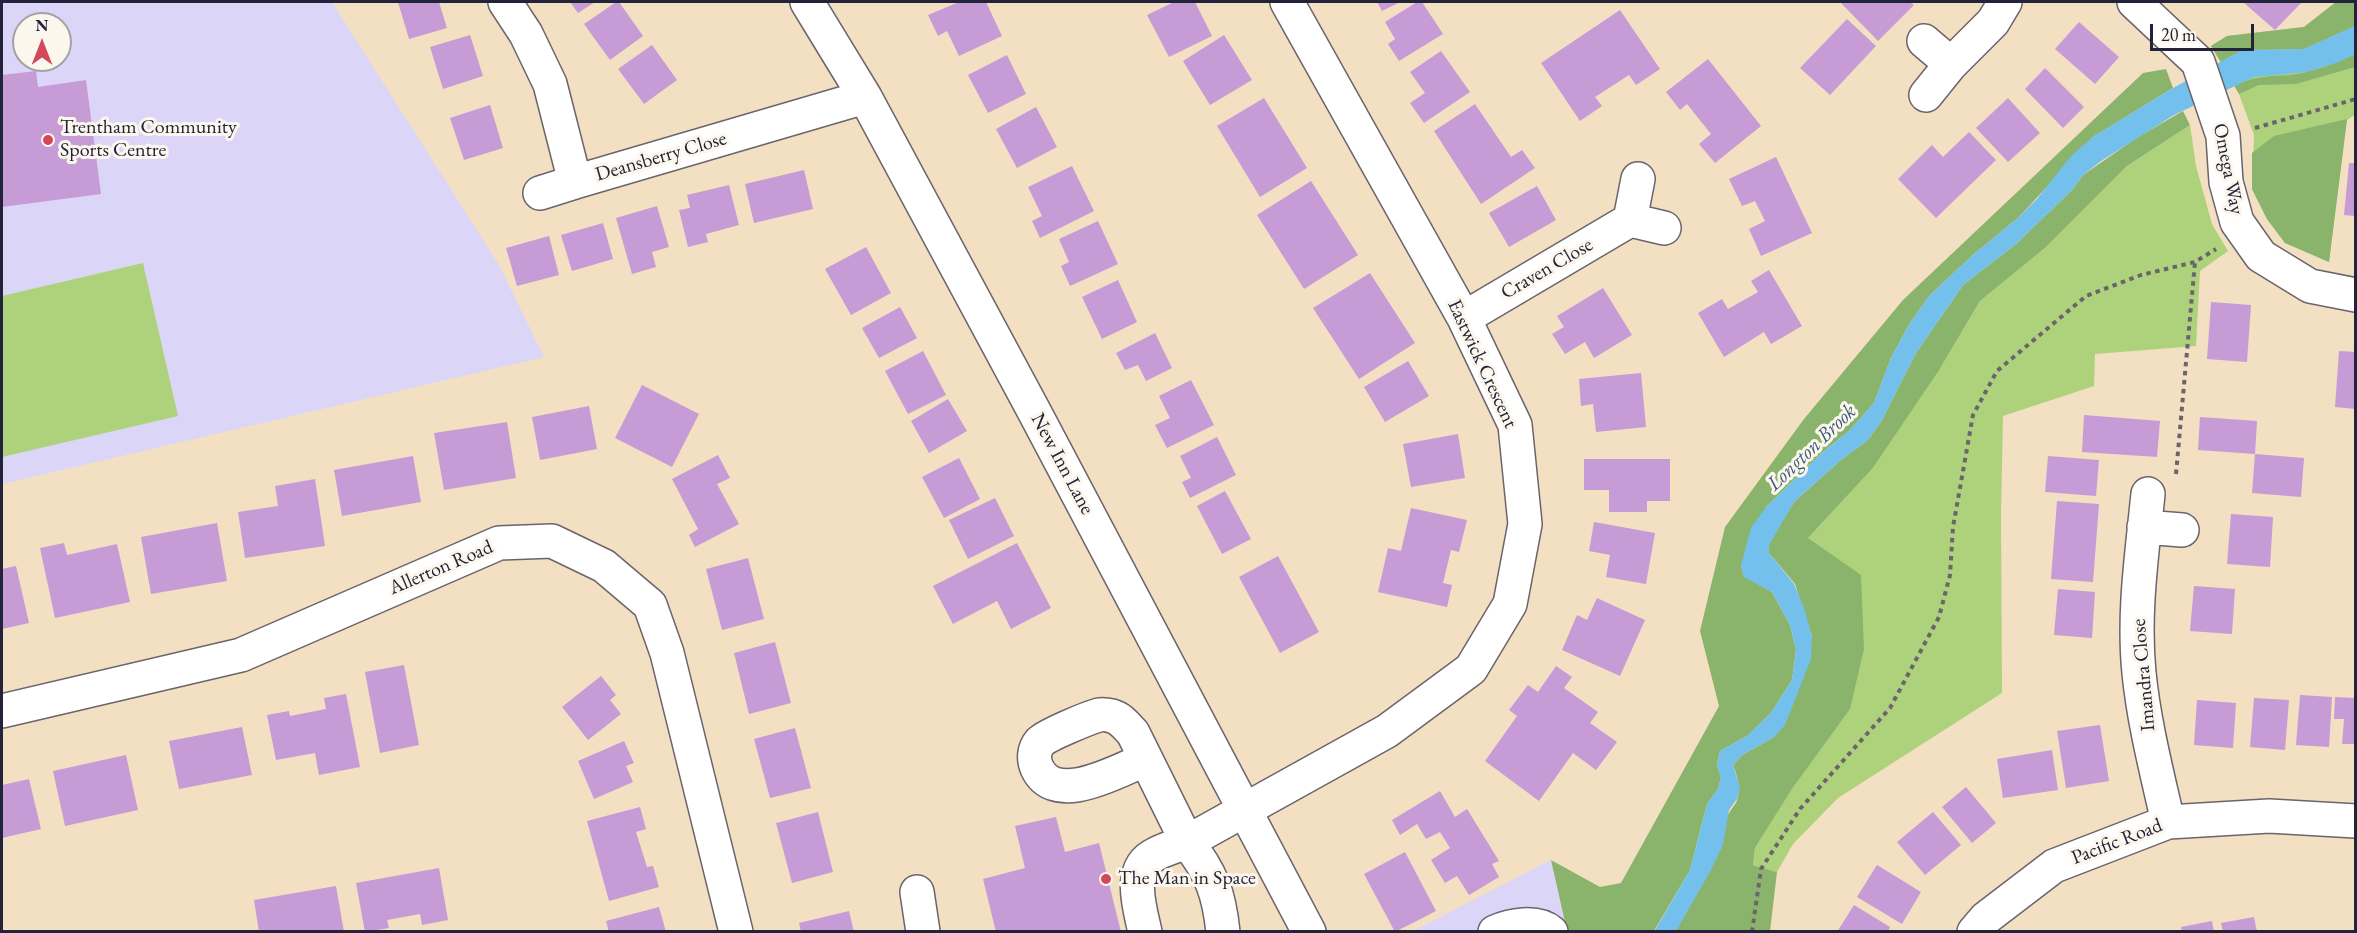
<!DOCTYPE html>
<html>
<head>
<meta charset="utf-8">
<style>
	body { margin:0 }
	#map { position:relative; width:2357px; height:933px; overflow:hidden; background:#f3dfc2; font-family:"EB Garamond",serif }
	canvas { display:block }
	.frame { position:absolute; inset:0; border:3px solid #22223b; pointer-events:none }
	.north { position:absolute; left:12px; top:12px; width:60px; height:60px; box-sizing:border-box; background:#fbf7ec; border:2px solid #a4a2a5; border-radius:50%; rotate:0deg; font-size:16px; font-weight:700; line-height:24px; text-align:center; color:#22223b }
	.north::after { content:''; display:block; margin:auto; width:21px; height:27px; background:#d1495b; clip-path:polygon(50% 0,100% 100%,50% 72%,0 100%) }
	.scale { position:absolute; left:2150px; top:24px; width:104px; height:27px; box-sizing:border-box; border:3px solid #22223b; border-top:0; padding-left:8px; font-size:18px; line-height:21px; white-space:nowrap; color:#22223b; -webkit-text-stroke:4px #fbf7ec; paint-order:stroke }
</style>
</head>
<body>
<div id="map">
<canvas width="2357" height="933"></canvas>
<div class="frame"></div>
<div class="north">N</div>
<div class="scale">20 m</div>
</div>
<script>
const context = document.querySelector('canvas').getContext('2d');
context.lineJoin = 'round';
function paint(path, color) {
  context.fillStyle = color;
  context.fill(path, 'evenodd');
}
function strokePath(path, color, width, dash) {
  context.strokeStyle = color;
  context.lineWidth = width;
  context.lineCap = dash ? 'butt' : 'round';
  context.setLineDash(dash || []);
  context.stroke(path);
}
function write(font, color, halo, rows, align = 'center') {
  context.font = font + ' "EB Garamond",serif';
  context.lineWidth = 6;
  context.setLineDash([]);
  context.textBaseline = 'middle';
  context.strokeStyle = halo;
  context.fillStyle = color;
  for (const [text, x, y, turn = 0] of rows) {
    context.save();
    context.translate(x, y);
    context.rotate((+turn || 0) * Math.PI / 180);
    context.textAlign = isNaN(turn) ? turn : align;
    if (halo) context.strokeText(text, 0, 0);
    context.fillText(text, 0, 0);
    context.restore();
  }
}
paint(new Path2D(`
	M2,2H332L499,265L544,357L2,484ZM24,24H60V60H24Z
	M1551,860L1567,931H1413Z`), '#dbd6f7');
paint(new Path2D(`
	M2336,2H2355V115L2347,120L2329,262L2285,243L2267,219L2252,189L2254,135L2239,94L2211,46L2227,36L2304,27Z
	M2190,125L2196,166L2212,224L2228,251L2200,271L2196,346L2095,354L2094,386L2003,416L2001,513L2002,693L1838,798L1793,844L1777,872L1753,865L1755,848L1794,786L1860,575L1807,539L1873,468L1938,372L1980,301L2045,248L2127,166Z
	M143,263L178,416L2,457V296Z`), '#aed27c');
paint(new Path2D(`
	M2336,2H2355V26L2304,49L2242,50L2221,62L2211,46L2227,36L2304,27Z
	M2355,54V67L2296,84L2259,85L2239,94L2234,85C2253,77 2269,76 2289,75C2310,73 2337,63 2355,54Z
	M2166,69L2173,88L2093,137L2019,217L1974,254L1930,295L1910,323L1891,358L1874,403L1849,431L1824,451L1766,507L1741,565L1744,576L1772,592L1790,625L1796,650L1792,680L1771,713L1747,736L1720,751L1717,765L1721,778L1718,789L1707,804L1690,870L1654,931H1567L1551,860L1600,887L1621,883L1719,706L1700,631L1725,527L1804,419L1903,300L2143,73Z
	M2183,111L2190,125L2127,166L2045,248L1980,301L1938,372L1873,468L1808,538L1861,575L1864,649L1850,709L1794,786L1755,848L1753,865L1777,872L1770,931L1675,932L1726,821C1729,809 1735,807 1737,800C1741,790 1737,774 1733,765L1742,755L1774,737L1812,637L1795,584L1769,553V545L1777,530L1794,502L1842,459L1868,440L1882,420L1916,353L1963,285L2016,244L2072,190L2083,175L2138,137Z
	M2347,119L2329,262L2285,243L2267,219L2252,189V153L2274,136Z`), '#8ab46c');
paint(new Path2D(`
	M2355,26V54L2339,62L2306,72L2254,77L2174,115L2101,161L2083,175L2072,190L2016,244L1963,285L1916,353L1882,420L1868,440L1842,459L1794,502L1769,545V553L1794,584L1804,608L1812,637L1811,659L1785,725L1774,737L1742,755L1733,765L1740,788L1737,799L1729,810L1723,845L1711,870L1679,926L1675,931L1654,932L1690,870L1707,804L1718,789L1721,778L1717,765L1720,751L1747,736L1771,713L1792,680L1796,650L1790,625L1772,592L1744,577L1741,565L1751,528L1766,507L1824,451L1849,431L1874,403L1891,358L1910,323L1930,295L1974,254L2019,217L2037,199L2071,156L2093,137L2173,88L2242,50L2304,49Z`), '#73c0ed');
paint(new Path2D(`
	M398,2H439L447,28L409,39Z
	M570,2H595L578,13Z
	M616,2H619L643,36L610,60L584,24Z
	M959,2H986L1002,36L959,56L947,31L938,36L928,15Z
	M1174,2H1195L1212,36L1169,57L1147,15Z
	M1377,2H1400L1382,11Z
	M1417,2H1422L1443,34L1399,61L1388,44L1395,39L1385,22Z
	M1840,2H1910L1914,5L1878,41Z
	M2243,2H2302L2275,30Z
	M1620,10L1660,69L1636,85L1629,75L1595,97L1602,106L1580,121L1541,63Z
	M1847,19L1876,46L1830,95L1800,68Z
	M2079,22L2119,57L2095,84L2055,49Z
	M470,35L483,76L443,89L430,47Z
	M1224,35L1252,80L1210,105L1183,61Z
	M652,45L677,80L644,104L618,69Z
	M1441,51L1470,92L1424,123L1410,103L1425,93L1410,72Z
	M1007,55L1026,94L988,113L968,75Z
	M1708,59L1761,126L1715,163L1699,144L1711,134L1687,104L1680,110L1666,92Z
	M2045,68L2084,107L2063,128L2025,89Z
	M36,71L38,87L86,80L101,194L2,207V75Z
	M1264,98L1307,168L1260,197L1217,126Z
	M2008,98L2040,133L2008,162L1976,128Z
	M1475,104L1511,157L1522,150L1535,168L1481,204L1434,131Z
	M490,105L503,148L464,160L450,118Z
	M1036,107L1057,147L1017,168L996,129Z
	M1969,132L1996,160L1936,218L1898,179L1932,145L1943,157Z
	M1776,157L1812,233L1761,256L1749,229L1765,221L1755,201L1742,206L1729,179Z
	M2349,163H2356V216L2344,215Z
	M1072,166L1094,211L1040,238L1032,221L1042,216L1028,187Z
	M804,170L813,209L754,223L745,184Z
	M1311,181L1358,255L1304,289L1257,215Z
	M729,185L739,225L706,234L708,242L688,247L679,210L690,208L687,195Z
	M1537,186L1556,220L1509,247L1489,213Z
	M657,206L669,247L652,252L656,267L632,274L616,218Z
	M1098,221L1118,264L1070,286L1061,266L1069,262L1059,239Z
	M603,223L613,259L572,271L561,235Z
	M549,236L559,275L517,286L506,248Z
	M866,247L891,293L851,315L825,269Z
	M1769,270L1802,326L1771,344L1764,332L1724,357L1698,313L1722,299L1728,309L1758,292L1751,281Z
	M1370,273L1415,343L1359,379L1313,308Z
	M1118,280L1137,322L1102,339L1082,297Z
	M1603,288L1632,335L1594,358L1585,342L1565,354L1552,334L1564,327L1557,316Z
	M2211,302L2251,305L2247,362L2207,359Z
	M900,307L917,338L879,358L862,328Z
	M1155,333L1172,368L1146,381L1138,365L1125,370L1116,353Z
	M923,351L946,395L908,414L885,371Z
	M2339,351L2356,352V409L2335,407Z
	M1408,361L1429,396L1385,422L1364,387Z
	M1641,373L1646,427L1596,432L1593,404L1581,406L1579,379Z
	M1191,380L1214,425L1167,448L1155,425L1170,418L1159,396Z
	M642,385L699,414L672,467L615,438Z
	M948,399L967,431L929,453L911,421Z
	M589,406L597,449L540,460L532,417Z
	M2084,415L2160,421L2157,457L2082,452Z
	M2200,417L2257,421L2255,454L2304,458L2301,497L2252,493L2255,454L2198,450Z
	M507,422L516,478L444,490L434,433Z
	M1458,434L1465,478L1411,487L1403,444Z
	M1217,437L1236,475L1190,498L1182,482L1191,478L1180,456Z
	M718,455L730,478L717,484L739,524L695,547L689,535L698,529L672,479Z
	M413,456L421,502L342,516L334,470Z
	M2048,456L2099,460L2096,496L2045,492Z
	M959,458L980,499L944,518L922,477Z
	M1584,459H1670V501H1647V512H1609V490H1584Z
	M315,479L325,546L245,558L238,512L278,506L275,486Z
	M1225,491L1251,539L1222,554L1197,506Z
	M995,498L1014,536L968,559L949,520Z
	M2057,501L2099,504L2093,582L2051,579Z
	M1411,508L1467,520L1459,552L1451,550L1443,583L1452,585L1447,607L1378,592L1388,548L1401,551Z
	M2231,514L2273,517L2270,567L2227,564Z
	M1594,522L1655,533L1646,584L1606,577L1610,555L1589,551Z
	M217,523L227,581L151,594L141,537Z
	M64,543L67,555L117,544L130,602L55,618L40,548Z
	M1017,543L1051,608L1011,629L997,601L953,624L933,586Z
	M1278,556L1319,632L1280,653L1239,577Z
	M748,558L764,619L722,630L706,569Z
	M16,566L29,623L2,629V569Z
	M2194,586L2235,589L2232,634L2190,631Z
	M2058,589L2095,592L2092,638L2054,635Z
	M1597,598L1645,620L1620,676L1562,650L1577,615L1587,620Z
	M775,642L791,703L749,714L734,653Z
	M404,665L419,745L380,753L365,672Z
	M1556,666L1572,677L1564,688L1598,712L1590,723L1617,742L1596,770L1573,753L1539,801L1485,761L1517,716L1509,710L1528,685L1538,692Z
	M601,676L616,695L610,700L621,714L588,740L562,707Z
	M346,694L360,767L319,775L315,753L276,760L267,715L289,711L290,716L326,709L324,698Z
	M2300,695L2332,697L2329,747L2296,745Z
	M2335,697L2356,698V744H2342L2344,719H2334Z
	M2254,698L2289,700L2285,750L2250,747Z
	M2197,700L2236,703L2233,748L2194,745Z
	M2100,725L2109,781L2066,788L2057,731Z
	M242,727L252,775L179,789L169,741Z
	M795,728L811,788L770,798L754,739Z
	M624,741L634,763L626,766L633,782L594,799L578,761Z
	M2052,750L2058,790L2003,798L1997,759Z
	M126,755L138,810L65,826L53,771Z
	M29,779L41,829L2,838V785Z
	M1966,787L1996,823L1972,843L1942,807Z
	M1440,791L1455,817L1467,809L1499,861L1492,864L1499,877L1469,895L1457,876L1445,883L1431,860L1450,848L1440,832L1426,839L1417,824L1400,835L1392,820Z
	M640,807L646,829L636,832L647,867L653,866L659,887L609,901L587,821Z
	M818,812L833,872L792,883L776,823Z
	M1933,812L1961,845L1925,875L1897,842Z
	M1056,817L1065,852L1099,843L1121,932H996L983,879L1025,868L1015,826Z
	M1405,852L1436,911L1395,932L1364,874Z
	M1877,865L1921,892L1902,924L1857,897Z
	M439,868L448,920L422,925L420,914L387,920L389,928L365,932L356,883Z
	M336,886L344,932H259L254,900Z
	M1854,905L1890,927L1888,932H1837Z
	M659,907L666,932H609L606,921Z
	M849,911L854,932H801L799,923Z
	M2254,917L2257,932H2223L2221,923Z
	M2212,921L2214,932H2182L2181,927Z`), '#c79bd6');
const minor = new Path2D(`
	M505,2L526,34L550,84L575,182L865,97
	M807,2L865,97L1035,413L1309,932
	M2134,2L2198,62L2223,136L2226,182L2237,222L2261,256L2310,286L2356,295
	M1924,41L1951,64
	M1926,95L1951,64L1993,22L2005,2
	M540,193L575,182
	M1630,220L1664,228
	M1464,318L1630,220L1638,179
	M2148,494C2142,554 2133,613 2139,673C2144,723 2157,773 2168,822
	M2144,527L2182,530
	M2,711L241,655L499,543L552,541L604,566L650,605L667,653L736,932
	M1144,760C1117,771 1055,807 1037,768C1033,759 1034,749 1040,742C1047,735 1088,718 1099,715C1103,714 1108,715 1112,716C1122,719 1126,726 1133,733L1187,842L1387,731L1471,669L1510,604L1525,524L1515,425L1464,318L1287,2
	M917,892L923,932
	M1145,932C1140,908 1126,868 1156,854C1165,849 1176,846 1187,842C1211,872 1219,893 1223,932
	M1495,932C1510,925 1537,920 1551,932
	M1974,932L1986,918L2054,866L2168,822L2269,816L2356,821`);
strokePath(minor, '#6b646a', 36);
strokePath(new Path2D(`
	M2255,128L2356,99
	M2176,474L2195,262
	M1752,932L1761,869L1800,809L1890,708L1939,617L1950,575L1953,527L1973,415L1997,371L2086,296L2141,275L2195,262L2216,249`), '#6b646a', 4, [4.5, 4.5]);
strokePath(minor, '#fff', 33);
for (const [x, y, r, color] of [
	[48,140,6,"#d1495b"],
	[1106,879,6,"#d1495b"]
]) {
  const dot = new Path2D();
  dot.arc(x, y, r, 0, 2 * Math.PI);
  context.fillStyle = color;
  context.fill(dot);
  strokePath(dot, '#fbf7ec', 2);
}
write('20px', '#22223b', '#fbf7ec', [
	["Trentham Community",60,128],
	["Sports Centre",60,151],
	["The Man in Space",1118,879]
], 'left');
write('20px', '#22223b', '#fbf7ec', [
	["Deansberry Close",661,157,-16],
	["Omega Way",2228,169,79],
	["Craven Close",1547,269,-30],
	["Eastwick Crescent",1482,364,65],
	["New Inn Lane",1062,464,62],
	["Allerton Road",441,568,-23],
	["Imandra Close",2144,675,-95],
	["Pacific Road",2117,842,-21]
]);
write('italic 21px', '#3e5979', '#fbf7ec', [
	["Longton Brook",1812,448,-44]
]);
</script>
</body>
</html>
